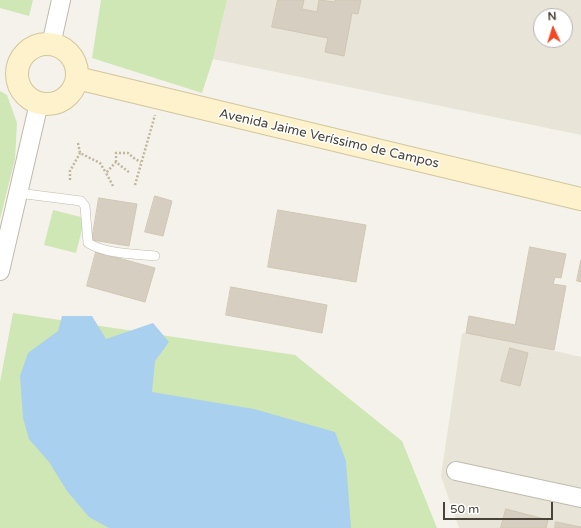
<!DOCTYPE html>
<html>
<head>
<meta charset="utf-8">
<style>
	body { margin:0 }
	#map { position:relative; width:581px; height:528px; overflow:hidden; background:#f4f2ea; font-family:"Varela Round",sans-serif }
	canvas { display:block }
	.north { position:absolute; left:533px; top:8px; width:40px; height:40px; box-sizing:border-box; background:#fff; border:1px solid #b6b3af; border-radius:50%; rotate:356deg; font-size:11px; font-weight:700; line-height:16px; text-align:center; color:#484238 }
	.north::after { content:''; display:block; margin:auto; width:14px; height:18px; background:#f24923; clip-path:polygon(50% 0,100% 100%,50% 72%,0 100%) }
	.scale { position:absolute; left:443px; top:502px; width:110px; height:18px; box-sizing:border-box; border:2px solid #484238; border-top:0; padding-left:5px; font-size:12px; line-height:14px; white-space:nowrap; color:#484238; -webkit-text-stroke:3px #fff; paint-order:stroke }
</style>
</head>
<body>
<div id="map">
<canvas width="581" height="528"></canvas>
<div class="north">N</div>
<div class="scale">50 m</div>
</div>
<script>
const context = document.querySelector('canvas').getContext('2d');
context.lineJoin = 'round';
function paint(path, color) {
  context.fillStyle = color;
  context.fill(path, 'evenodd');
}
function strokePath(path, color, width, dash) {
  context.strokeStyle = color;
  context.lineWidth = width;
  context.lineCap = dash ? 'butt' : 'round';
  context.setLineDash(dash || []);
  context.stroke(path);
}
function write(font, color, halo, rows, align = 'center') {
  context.font = font + ' "Varela Round",sans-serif';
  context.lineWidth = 3;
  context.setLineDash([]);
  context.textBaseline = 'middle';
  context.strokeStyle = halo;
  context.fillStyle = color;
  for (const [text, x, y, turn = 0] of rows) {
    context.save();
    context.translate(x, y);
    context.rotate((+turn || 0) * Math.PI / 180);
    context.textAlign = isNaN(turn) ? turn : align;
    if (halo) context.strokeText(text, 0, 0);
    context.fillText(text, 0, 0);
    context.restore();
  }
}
paint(new Path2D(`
	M227,0H581V135L213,59ZM541,16H565V40H541Z
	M469,331L581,357V528H459L441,476L462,334Z`), '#e8e4d8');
paint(new Path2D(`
	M0,0H33L29,16L0,8Z
	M101,0H227L213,59L202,93L92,58Z
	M0,91L7,95L17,123L15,159L0,219Z
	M53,210L85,218L76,253L44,245Z
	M13,313L295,355L402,441L437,528H0V382Z`), '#cfe7b4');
paint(new Path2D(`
	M62,316H92L106,339L153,323L169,342L155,361L152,392L254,409L335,432L346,461L351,528H109L89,517L67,491L49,462L29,439L23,418L20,376L28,353L58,331Z`), '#a9d0ee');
const building = new Path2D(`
	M278,0H304L302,9L317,12L319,0L335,2V0H361L358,14L352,13L344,56L325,52L328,38L272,27Z
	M155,196L172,201L163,236L145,232Z
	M99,198L137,204L129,246L92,240Z
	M278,210L366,225L356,282L268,267Z
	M530,247L566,254L561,278L555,277L553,284L566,286L554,350L466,333L469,316L515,325Z
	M96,252L155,268L145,302L87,286Z
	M581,260V282L577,281Z
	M231,287L327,305L322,333L226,315Z
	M510,348L528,353L520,386L501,381Z
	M506,509L548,520L546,528H501Z
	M556,522L581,527L580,528H555Z`);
paint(building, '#d6cec0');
strokePath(building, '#d0c6b3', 1);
const lane = new Path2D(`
	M18,193L81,201L85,206L88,243C106,254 134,254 155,256`);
const street = new Path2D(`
	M51,45L61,0
	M0,271L39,103
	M456,471L581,498`);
const secondary = new Path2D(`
	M17 74a30 30 0 1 1 60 0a30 30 0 1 1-60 0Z
	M77,78L581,199`);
strokePath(lane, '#c0baad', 10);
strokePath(street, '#c0baad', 20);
strokePath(secondary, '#d2c69b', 24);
strokePath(new Path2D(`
	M78,143L80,153L100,163L106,173
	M116,162V153H128L135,159L141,162
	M70,180V171L80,153
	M135,185L155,115
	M113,186L106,173L116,162L130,173`), '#c1b69e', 2.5, [2, 2]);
strokePath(lane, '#fff', 9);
strokePath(street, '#fff', 18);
strokePath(secondary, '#fdf2cc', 22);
write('13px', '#484238', '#fff', [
	["Avenida Jaime Veríssimo de Campos",329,139,13]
]);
</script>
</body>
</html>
